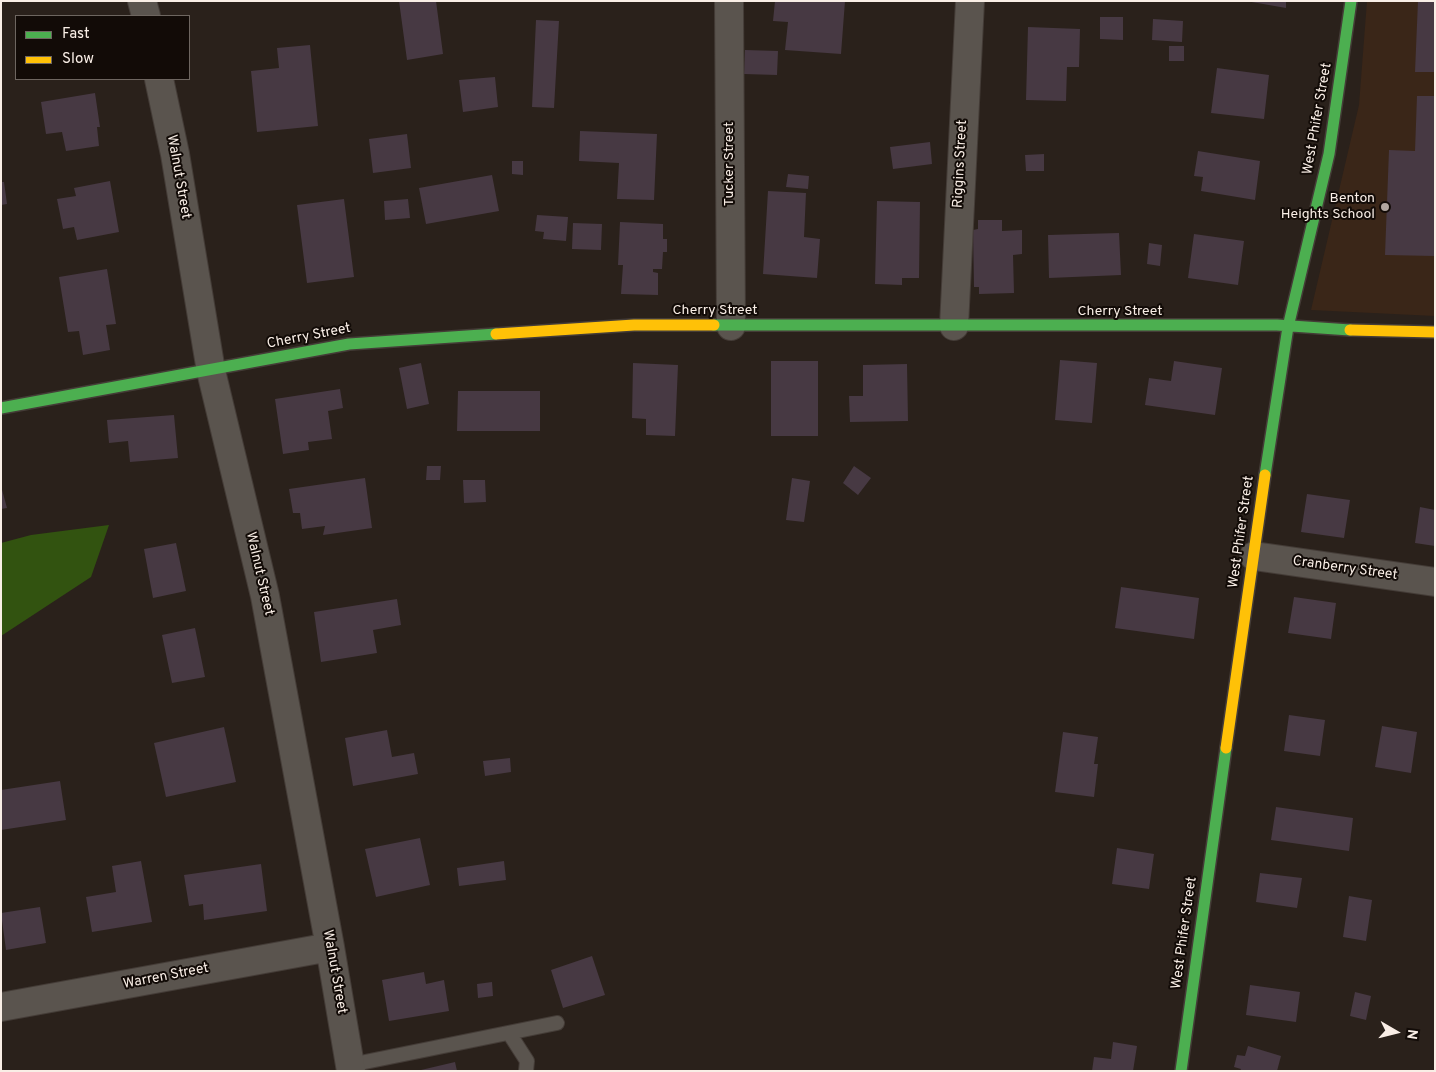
<!DOCTYPE html>
<html>
<head>
<meta charset="utf-8">
<style>
	body { margin:0 }
	#map { position:relative; width:1436px; height:1072px; overflow:hidden; background:#2a211b; font-family:Overpass,sans-serif }
	canvas { display:block }
	.frame { position:absolute; inset:0; border:2px solid #f9eee6; pointer-events:none }
	.legend { position:absolute; left:15px; top:15px; width:175px; height:65px; box-sizing:border-box; background:#120b07; border:1px solid #6e6660; margin:0; padding:6px 9px; list-style:none; font-size:15px; color:#f9eee6 }
	.legend li { display:flex; align-items:center; gap:10px; height:25px }
	.legend b { width:25px; border:1px solid #6e6660 }
	.north { position:absolute; left:1371px; top:1007px; width:50px; height:50px; -webkit-text-stroke:4px #120b07; paint-order:stroke; rotate:98deg; font-size:14px; font-weight:700; line-height:20px; text-align:center; color:#f9eee6 }
	.north::after { content:''; display:block; margin:auto; width:18px; height:22px; background:#f9eee6; clip-path:polygon(50% 0,100% 100%,50% 72%,0 100%) }
</style>
</head>
<body>
<div id="map">
<canvas width="1436" height="1072"></canvas>
<div class="frame"></div>
<ul class="legend">
<li><b style="height:6px;background:#4caf50"></b>Fast</li>
<li><b style="height:6px;background:#ffc107"></b>Slow</li>
</ul>
<div class="north">N</div>
</div>
<script>
const context = document.querySelector('canvas').getContext('2d');
context.lineJoin = 'round';
function paint(path, color) {
  context.fillStyle = color;
  context.fill(path, 'evenodd');
}
function strokePath(path, color, width, dash) {
  context.strokeStyle = color;
  context.lineWidth = width;
  context.lineCap = dash ? 'butt' : 'round';
  context.setLineDash(dash || []);
  context.stroke(path);
}
function write(font, color, halo, rows, align = 'center') {
  context.font = font + ' Overpass,sans-serif';
  context.lineWidth = 4;
  context.setLineDash([]);
  context.textBaseline = 'middle';
  context.strokeStyle = halo;
  context.fillStyle = color;
  for (const [text, x, y, turn = 0] of rows) {
    context.save();
    context.translate(x, y);
    context.rotate((+turn || 0) * Math.PI / 180);
    context.textAlign = isNaN(turn) ? turn : align;
    if (halo) context.strokeText(text, 0, 0);
    context.fillText(text, 0, 0);
    context.restore();
  }
}
paint(new Path2D(`
	M1367,1H1435V316L1311,310L1359,105Z`), '#3a2618');
paint(new Path2D(`
	M109,525L91,577L1,636V543L31,535Z`), '#325310');
paint(new Path2D(`
	M399,1H436L443,54L407,60Z
	M775,1H845L841,54L785,50L788,22L773,21Z
	M1246,1H1286V8Z
	M1418,1H1435V72H1415Z
	M1100,17H1123V40L1100,39Z
	M1153,19L1183,21L1182,42L1152,40Z
	M536,20L559,21L554,108L532,107Z
	M1028,27L1080,29L1079,67H1067L1066,101L1026,100Z
	M310,45L318,126L257,132L251,71L279,68L277,48Z
	M1169,46H1184V61H1169Z
	M745,50L778,51L777,75L744,74Z
	M1217,68L1269,75L1264,119L1211,113Z
	M495,77L498,107L463,112L459,80Z
	M95,93L100,127H97L99,146L66,151L62,132L46,134L41,102Z
	M1417,96H1435V256L1385,255L1389,150L1415,151Z
	M580,131L657,134L654,200L617,199L619,163L579,161Z
	M407,134L411,168L373,173L369,139Z
	M930,142L932,164L893,169L890,147Z
	M1198,151L1260,161L1255,200L1201,191L1203,177L1194,176Z
	M1044,154V171H1026L1025,155Z
	M512,161H523V175L512,174Z
	M788,174L809,176L808,189L786,187Z
	M492,175L499,211L426,224L419,188Z
	M110,181L119,232L77,240L74,227L63,229L57,199L76,196L74,188Z
	M1,182H4L7,204L1,205Z
	M768,191L806,193L804,237L820,239L817,278L763,274Z
	M344,199L354,277L307,283L297,205Z
	M408,199L410,218L385,220L384,201Z
	M877,201L920,202L919,278H902V285L875,284Z
	M537,215L568,217L566,241L543,239L544,232L535,231Z
	M978,220H1002V231L1022,230V254L1013,255L1014,293L979,294V287H974L973,230L978,229Z
	M620,222L663,224V239H667V252H663L662,269H653V272L658,273V295L621,294L623,265H618Z
	M573,223L602,224L601,250L572,249Z
	M1119,233L1121,275L1049,278L1048,235Z
	M1194,234L1244,241L1238,285L1188,278Z
	M1149,243L1162,245L1160,266L1147,264Z
	M107,269L116,324L106,325L110,350L83,355L79,331L68,332L59,277Z
	M1060,360L1097,363L1092,423L1055,420Z
	M771,361H818V436H771Z
	M1174,361L1222,368L1215,415L1145,405L1149,378L1171,381Z
	M421,363L429,404L407,409L399,368Z
	M633,363L678,365L675,436L646,435V419L632,418Z
	M907,364L908,421L850,422L849,396H863V365Z
	M340,389L343,408L328,411L332,439L308,442L309,450L283,454L275,399Z
	M458,391H540V431H457Z
	M174,415L178,458L130,462L128,441L109,443L107,420Z
	M427,466H441L440,480H426Z
	M854,466L871,478L858,495L843,483Z
	M365,478L372,528L323,535L325,526L302,529L300,513H293L289,489Z
	M792,478L810,481L804,522L786,520Z
	M463,480H485L486,502L464,503Z
	M1,486L7,508L1,509Z
	M1307,494L1350,500L1344,538L1301,532Z
	M1420,507L1435,510V546L1415,543Z
	M176,543L186,591L153,598L144,549Z
	M1121,587L1199,598L1194,639L1115,628Z
	M1294,597L1336,603L1331,639L1288,633Z
	M397,599L401,625L373,630L377,653L321,662L314,612Z
	M195,628L205,677L172,683L162,635Z
	M1289,715L1325,720L1320,756L1284,751Z
	M1382,726L1417,732L1411,773L1375,767Z
	M224,727L236,782L166,797L154,743Z
	M387,730L392,757L414,753L418,774L353,786L345,738Z
	M1063,732L1098,737L1094,764H1098L1094,797L1055,792Z
	M510,758L511,772L485,776L483,761Z
	M60,781L66,820L1,830V790Z
	M1276,807L1353,818L1349,851L1271,840Z
	M420,838L430,885L376,897L365,849Z
	M1117,848L1154,854L1149,889L1112,884Z
	M141,861L152,922L92,932L86,897L116,892L112,866Z
	M504,861L506,880L459,886L457,868Z
	M261,864L267,911L204,920L203,904L189,906L184,875Z
	M1260,873L1302,878L1297,908L1256,902Z
	M1349,896L1372,900L1366,941L1343,937Z
	M40,907L46,943L6,950L1,913Z
	M592,956L605,995L563,1008L551,970Z
	M424,972L426,984L444,980L449,1011L389,1021L382,980Z
	M492,982L493,996L478,998L477,984Z
	M1250,985L1300,992L1296,1022L1246,1015Z
	M1355,992L1371,996L1366,1020L1350,1016Z
	M1113,1042L1137,1046L1133,1071H1092L1094,1057L1111,1059Z
	M1248,1046L1281,1056L1277,1071H1240L1241,1069L1234,1067L1237,1055L1245,1056Z
	M455,1062L457,1071H421V1070Z`), '#473943');
const lane = new Path2D(`
	M509,1033L527,1061L526,1071
	M350,1065L557,1023`);
const street = new Path2D(`
	M142,1L146,16
	M729,1L731,326
	M159,79L175,154L211,371L265,596L330,947L351,1071
	M954,326L970,1
	M1254,556L1435,582
	M1,1007L330,947`);
const fast = new Path2D(`
	M714,325H1277L1350,330
	M1,408L349,344L496,334
	M1265,475L1288,327L1329,154L1351,1
	M1181,1071L1226,748`);
const slow = new Path2D(`
	M1350,330L1435,332
	M496,334L634,325H714
	M1226,748L1265,475`);
strokePath(lane, '#443c37', 16);
strokePath(street, '#443c37', 30);
strokePath(fast, '#443c37', 14);
strokePath(slow, '#443c37', 14);
strokePath(lane, '#5a544e', 14);
strokePath(street, '#5a544e', 28);
strokePath(fast, '#4caf50', 11);
strokePath(slow, '#ffc107', 11);
for (const [x, y, r, color] of [
	[1385,207,5,"#b1a69f"]
]) {
  const dot = new Path2D();
  dot.arc(x, y, r, 0, 2 * Math.PI);
  context.fillStyle = color;
  context.fill(dot);
  strokePath(dot, '#120b07', 2);
}
write('14px', '#f9eee6', '#120b07', [
	["West Phifer Street",1318,119,-80],
	["Tucker Street",730,164,-90],
	["Riggins Street",961,164,-87],
	["Walnut Street",178,177,80],
	["Cherry Street",715,311],
	["Cherry Street",1120,312],
	["Cherry Street",309,337,-11],
	["West Phifer Street",1242,532,-82],
	["Cranberry Street",1345,569,8],
	["Walnut Street",259,574,77],
	["West Phifer Street",1185,933,-82],
	["Walnut Street",334,972,80],
	["Warren Street",166,977,-11]
]);
write('14px', '#f9eee6', '#120b07', [
	["Benton",1375,199],
	["Heights School",1375,215]
], 'right');
</script>
</body>
</html>
